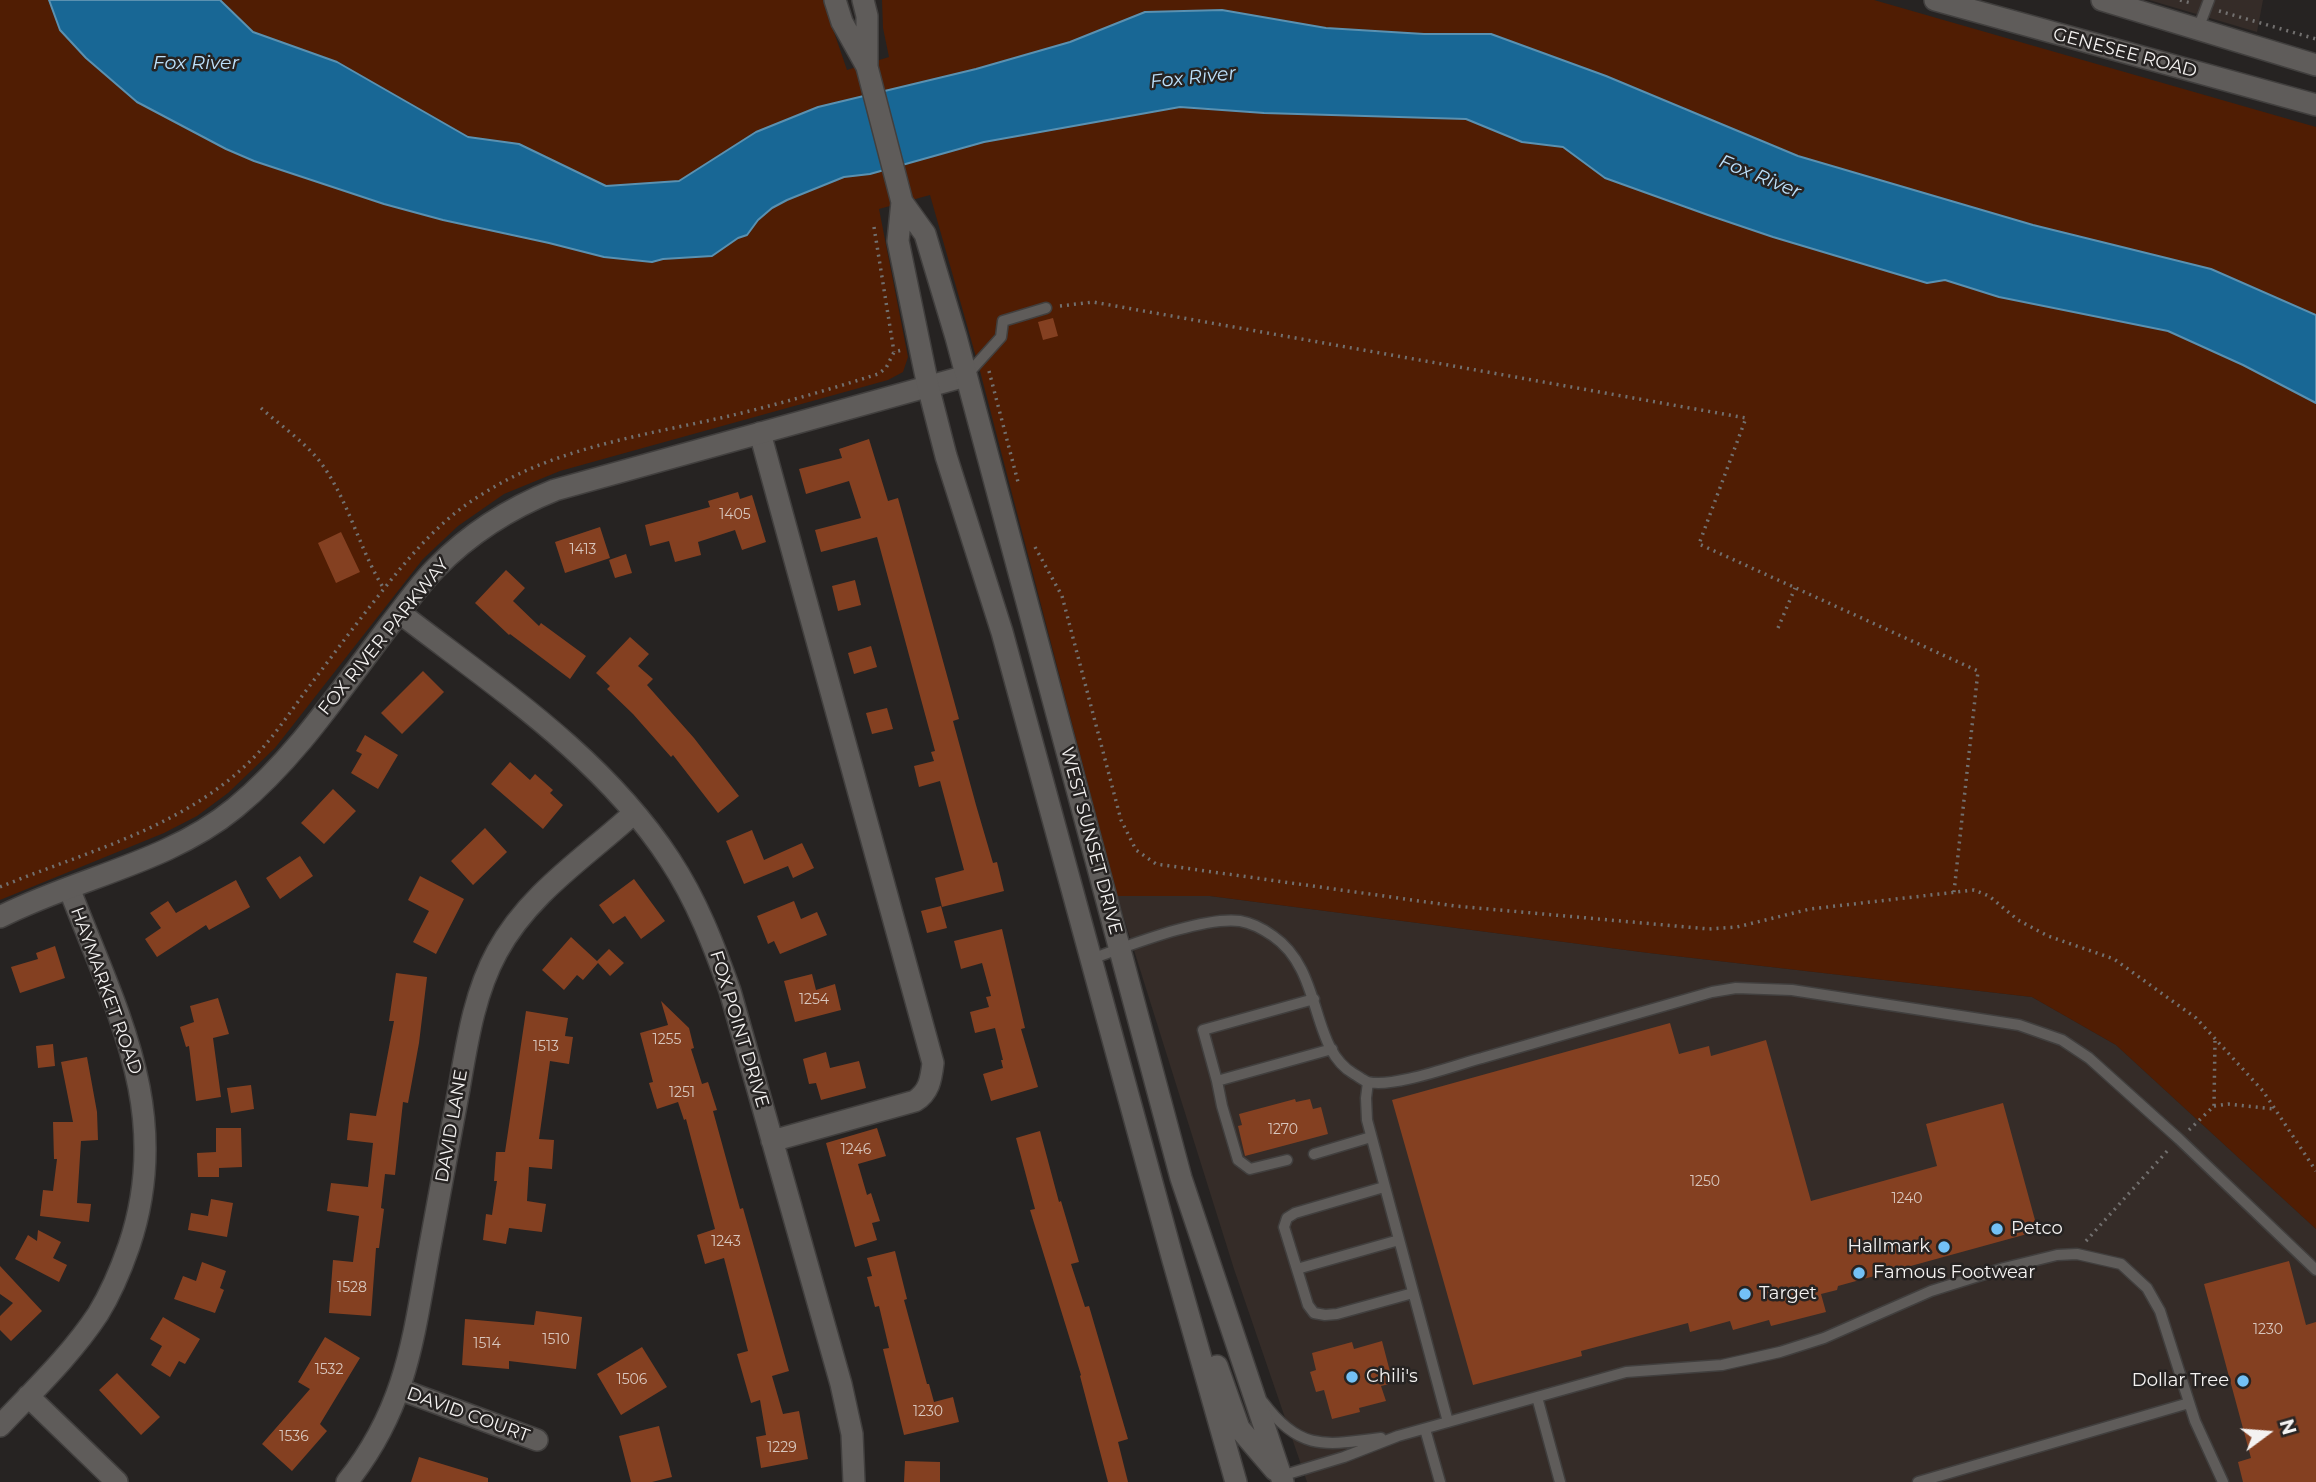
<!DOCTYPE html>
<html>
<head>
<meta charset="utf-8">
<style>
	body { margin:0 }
	#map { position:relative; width:2316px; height:1482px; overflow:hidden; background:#262322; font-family:Montserrat,sans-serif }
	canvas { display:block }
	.north { position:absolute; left:2232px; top:1398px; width:70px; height:70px; -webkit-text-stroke:5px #262322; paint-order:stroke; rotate:74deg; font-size:19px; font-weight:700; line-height:28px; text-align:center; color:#f4f2f1 }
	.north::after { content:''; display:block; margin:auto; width:24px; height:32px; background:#f4f2f1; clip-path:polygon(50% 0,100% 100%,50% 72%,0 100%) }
</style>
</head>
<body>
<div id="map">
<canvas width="2316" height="1482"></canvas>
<div class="north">N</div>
</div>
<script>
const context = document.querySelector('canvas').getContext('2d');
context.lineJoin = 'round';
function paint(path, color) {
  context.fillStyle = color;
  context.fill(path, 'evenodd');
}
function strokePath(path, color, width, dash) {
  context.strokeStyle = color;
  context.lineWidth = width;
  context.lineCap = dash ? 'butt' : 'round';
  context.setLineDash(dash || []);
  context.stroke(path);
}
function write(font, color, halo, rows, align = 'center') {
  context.font = font + ' Montserrat,sans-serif';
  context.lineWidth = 5;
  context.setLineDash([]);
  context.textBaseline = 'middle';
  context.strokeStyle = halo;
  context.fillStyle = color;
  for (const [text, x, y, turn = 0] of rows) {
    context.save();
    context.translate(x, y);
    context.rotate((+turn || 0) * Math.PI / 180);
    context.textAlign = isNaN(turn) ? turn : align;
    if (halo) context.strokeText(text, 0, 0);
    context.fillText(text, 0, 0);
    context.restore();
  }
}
paint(new Path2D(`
	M2149,0H2263L2257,32Z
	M1117,896H1210L1649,953L2032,997L2116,1045L2316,1229V1482H1307L1234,1269Z`), '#352c28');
paint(new Path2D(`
	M0,0H823L847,70L889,57L883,28L882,0H1874L2316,127V1229L2116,1045L2032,997L1649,953L1210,896H1117L980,371L930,195L879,209L908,357L903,372L888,380L560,471L504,494L458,526L423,559L275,748L228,793L197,816L164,833L0,900Z`), '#501d03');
const water = new Path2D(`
	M49,0H220L253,32L337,62L468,137L519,144L606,186L679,181L756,132L818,107L976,69L1070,42L1145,12L1222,10L1326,28L1424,34H1491L1606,76L1798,156L2033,225L2211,269L2316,315V403L2243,365L2168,331L1999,297L1945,280L1927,283L1773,237L1708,215L1605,178L1563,147L1522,142L1466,119L1264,113L1180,107L984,142L870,174L844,177L787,200L772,208L758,220L747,235L738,238L712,256L663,259L652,262L604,257L549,243L443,220L384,204L254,161L226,149L137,102L86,58L60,30Z`);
paint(water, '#186795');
strokePath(water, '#5a91b1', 2);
paint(new Path2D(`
	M1053,318L1058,336L1043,340L1038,322Z
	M869,439L888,501L898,498L959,719L953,721L976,805L993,863L997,862L1004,891L942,907L935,878L964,870L940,781L919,787L914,766L934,761L931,752L935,751L877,537L821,552L815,530L861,518L849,481L806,494L799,469L842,458L839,449Z
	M738,492L740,499L752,495L766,542L742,550L735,530L698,542L701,555L675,562L669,541L650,546L645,525L710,507L708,501Z
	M600,527L610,558L565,573L555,542Z
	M341,532L360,572L336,583L318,543Z
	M626,554L632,573L615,578L609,560Z
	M506,570L525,588L513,601L539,626L541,623L586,656L570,679L510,634L509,635L475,603Z
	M855,580L861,605L838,611L832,586Z
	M630,637L649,654L638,666L653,679L647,685L694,738L739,796L718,813L673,755L671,757L633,714L607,689L610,686L596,673Z
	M871,646L877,667L854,674L848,653Z
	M423,671L444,692L402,734L381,713Z
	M887,708L893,729L872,734L866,713Z
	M365,735L398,755L378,789L351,773L362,754L356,751Z
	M510,762L530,780L535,774L553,790L550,793L563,805L543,829L491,784Z
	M333,789L356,811L324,844L301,823Z
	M485,828L507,852L473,885L451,861Z
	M752,830L764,860L802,843L814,868L793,878L788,866L744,884L726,841Z
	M300,856L313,876L280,899L266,878Z
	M420,876L464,899L436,954L413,942L429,911L408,900Z
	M634,879L665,921L641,939L625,916L613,924L599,905Z
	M236,880L250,907L209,930L206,925L157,957L145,939L161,928L150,913L168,901L176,913Z
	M794,901L801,919L817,912L827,935L780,954L774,941L768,944L757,916Z
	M941,906L947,928L927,933L921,911Z
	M1002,929L1025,1028L1021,1029L1038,1087L991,1101L983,1074L1003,1068L1001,1060H1003L995,1028L975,1033L970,1012L989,1007L986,997L991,996L982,963L961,969L954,941Z
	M571,937L597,961L609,949L624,963L610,976L598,963L583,980L577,975L564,990L542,970Z
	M55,946L65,978L20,993L11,967L38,959L36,953Z
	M396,973L427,977L419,1043L408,1103L403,1102L395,1175L385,1174L381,1208L384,1209L379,1248H376L371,1316L329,1313L333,1260L353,1262L359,1216L327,1211L331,1183L368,1187L373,1143L347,1140L350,1113L376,1116L394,1021H389Z
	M812,974L816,990L835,984L841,1010L795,1022L784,981Z
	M218,998L229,1034L213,1038L221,1097L196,1101L189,1046L186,1047L180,1027L194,1022L190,1006Z
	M661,1001L689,1028L694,1048L691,1049L702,1084L708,1082L717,1110L713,1111L740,1209L743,1208L789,1371L772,1376L783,1414L799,1411L808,1459L761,1468L756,1437L766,1435L760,1400L751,1403L737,1354L748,1351L724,1258L705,1264L697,1235L715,1229L686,1119L684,1120L678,1102L657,1109L649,1083L653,1082L640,1033L668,1025Z
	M526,1011L568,1018L565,1036L573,1037L569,1064L550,1061L539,1139L554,1140L552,1169L529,1167L527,1201L546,1204L542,1232L509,1228L506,1244L483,1240L486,1214L492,1215L497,1181H494L496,1152H505Z
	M1670,1023L1679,1054L1709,1046L1711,1056L1766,1040L1811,1201L1937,1166L1926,1124L2003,1103L2038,1231L1838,1286L1837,1290L1821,1294L1826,1312L1771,1326L1769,1320L1733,1330L1730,1321L1690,1332L1688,1323L1581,1351L1582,1356L1473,1385L1392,1100Z
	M53,1044L55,1066L38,1068L36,1046Z
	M826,1052L830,1068L859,1061L866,1088L821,1100L816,1083L809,1084L803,1059Z
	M87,1057L97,1112L98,1140L81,1141L77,1203L91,1204L89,1222L40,1216L43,1190L53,1191L57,1159H54L53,1122H73L61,1062Z
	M251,1085L254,1109L231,1113L227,1088Z
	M1295,1099L1296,1102L1310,1099L1313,1109L1321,1107L1328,1134L1245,1156L1238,1126L1242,1125L1239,1114Z
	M216,1128H241L242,1167L219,1168V1177H198L197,1153L216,1152Z
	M877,1128L886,1156L858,1164L867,1195L871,1193L880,1221L872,1223L877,1240L855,1247L826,1143Z
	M1040,1131L1059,1202L1061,1201L1079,1262L1071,1264L1085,1307L1089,1306L1128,1439L1118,1442L1128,1482H1108L1080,1376L1081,1375L1030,1210L1035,1209L1016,1138Z
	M211,1199L233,1203L227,1237L188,1230L191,1213L208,1216Z
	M38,1230L61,1242L53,1258L67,1265L59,1282L15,1259L28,1235L37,1241Z
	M895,1251L907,1299L904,1300L927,1384H929L934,1402L953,1397L959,1422L904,1435L883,1349L889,1348L879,1306L875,1307L867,1277L872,1276L867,1258Z
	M2289,1261L2306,1325L2316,1322V1482H2243L2238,1462L2251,1458L2204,1284Z
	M202,1262L226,1271L220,1288L224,1290L215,1313L174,1299L183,1276L196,1281Z
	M0,1266L42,1311L11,1341L0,1330V1316L13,1303L0,1294Z
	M536,1311L582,1317L576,1369L509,1361V1369L462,1365L465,1319L534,1325Z
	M163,1317L200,1339L185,1364L179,1361L170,1377L151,1365L162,1346L150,1339Z
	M325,1337L360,1358L320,1424L327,1431L292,1471L262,1444L310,1389L298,1382Z
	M1382,1341L1393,1383L1381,1386L1386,1401L1359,1408L1360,1412L1332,1419L1324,1390L1316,1392L1310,1372L1316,1370L1312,1353L1352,1342L1354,1349Z
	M642,1347L667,1387L621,1415L597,1374Z
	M117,1373L160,1417L141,1435L99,1390Z
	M659,1426L672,1477L652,1482H631L619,1436Z
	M419,1457L488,1478V1482H411Z
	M905,1461L940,1462V1482H904Z`), '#844021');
const service = new Path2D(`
	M2198,29L2209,0
	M966,376L1001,337L1003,321L1046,308
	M1091,959C1128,946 1203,916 1240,921C1253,923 1263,929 1273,936C1324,971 1309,1048 1354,1074C1358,1076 1364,1081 1368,1082C1394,1088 1455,1065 1482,1058C1559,1036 1636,1014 1712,992L1736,988L1792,990L2019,1025L2062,1040L2089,1058L2179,1139L2316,1270
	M1314,999L1203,1030L1217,1081L1332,1049
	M1217,1081L1222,1106L1238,1160L1250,1169L1287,1160
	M1368,1082L1366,1098L1367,1120L1448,1422
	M1314,1154L1371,1137
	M1384,1187L1295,1213L1287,1218L1284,1227L1308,1305L1314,1313L1325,1315L1337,1314L1413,1293
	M1297,1269L1399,1240
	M1537,1397L1560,1482
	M1263,1402C1300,1452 1326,1445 1381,1438
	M1425,1429L1440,1482
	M1281,1476L1344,1457L1398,1436L1626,1372L1722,1365L1780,1352L1824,1338L1931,1291L2004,1268L2057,1255L2077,1254L2121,1264L2147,1288L2160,1311L2195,1421L2223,1482
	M1918,1482L2189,1403`);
const minor = new Path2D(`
	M760,433L933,1063C931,1080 929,1092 915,1101L772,1141
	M400,613C496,687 603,757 670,860C697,901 714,946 730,991L841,1384L852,1434L854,1482
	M399,1389L537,1440
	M28,1396L117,1482
	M0,1426C34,1390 71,1355 98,1314C111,1293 121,1269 129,1246C174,1113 116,1010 69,888
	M347,1482C406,1408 413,1340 429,1251C439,1197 449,1143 459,1089C467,1043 474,994 497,952C529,893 586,857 634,813`);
const tertiary = new Path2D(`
	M0,917C76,878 168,863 235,808C297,757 341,689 389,626C404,607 419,585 436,568C470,533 510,508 555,490L966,376`);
const secondary = new Path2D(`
	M835,0L842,22L866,65
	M863,0L867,16V67L902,202L898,241L928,386L946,456L1002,632L1173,1260L1236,1482
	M1935,0L2316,105
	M2102,0L2316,65
	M902,202L925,234L956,337L1181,1178L1283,1482
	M1217,1366L1239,1428L1275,1470`);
strokePath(service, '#413f3e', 13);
strokePath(minor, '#413f3e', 24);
strokePath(tertiary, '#413f3e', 24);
strokePath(secondary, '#413f3e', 24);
strokePath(new Path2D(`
	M2180,0L2191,3
	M2219,11L2316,39
	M874,227L894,352
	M1060,306L1093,302L1746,418L1699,544L1978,671L1954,892
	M989,371L1018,482
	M261,408C281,426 305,442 321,463C349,501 359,549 384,589
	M1035,547L1062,596L1121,820L1136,850L1156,864L1455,906L1709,929L1737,927L1810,909L1974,890L1989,896L2018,920L2048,936L2114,959L2196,1018L2263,1091L2316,1171
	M1778,628L1795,588
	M0,887C85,852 176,830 245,766C268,745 286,718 305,692C327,663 349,633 372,604C405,562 437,521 484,493C555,448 644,435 725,417C776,405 828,390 878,374L886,368L894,352L902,350
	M2214,1106L2228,1104L2275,1109
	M2189,1130L2214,1106L2215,1041
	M2086,1241L2169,1149`), '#72706f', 3.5, [2, 5]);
strokePath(service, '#5f5c5a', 10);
strokePath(minor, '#5f5c5a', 21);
strokePath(tertiary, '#5f5c5a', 21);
strokePath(secondary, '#5f5c5a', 21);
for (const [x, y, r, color] of [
	[1997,1229,7,"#73c1f6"],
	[1944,1247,7,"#73c1f6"],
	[1859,1273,7,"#73c1f6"],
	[1745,1294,7,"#73c1f6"],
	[1352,1377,7,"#73c1f6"],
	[2243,1381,7,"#73c1f6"]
]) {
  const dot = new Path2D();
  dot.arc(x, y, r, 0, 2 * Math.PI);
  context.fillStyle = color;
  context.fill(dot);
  strokePath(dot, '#262322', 2.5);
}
write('14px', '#d8c6bd', null, [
	["1405",735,515],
	["1413",583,550],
	["1254",814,1000],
	["1255",667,1040],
	["1513",546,1047],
	["1251",682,1093],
	["1270",1283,1130],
	["1246",856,1150],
	["1250",1705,1182],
	["1240",1907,1199],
	["1243",726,1242],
	["1528",352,1288],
	["1230",2268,1330],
	["1510",556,1340],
	["1514",487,1344],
	["1532",329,1370],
	["1506",632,1380],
	["1230",928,1412],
	["1536",294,1437],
	["1229",782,1448]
]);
write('18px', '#f4f2f1', '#262322', [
	["GENESEE ROAD",2125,53,15],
	["FOX RIVER PARKWAY",384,637,-51],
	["WEST SUNSET DRIVE",1091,841,75],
	["HAYMARKET ROAD",106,991,70],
	["FOX POINT DRIVE",739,1029,73],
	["DAVID LANE",452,1126,-80],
	["DAVID COURT",468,1415,20]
]);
write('18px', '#f4f2f1', '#262322', [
	["Petco",2011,1229],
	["Hallmark",1930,1247,"right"],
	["Famous Footwear",1873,1273],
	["Target",1759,1294],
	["Chili's",1366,1377],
	["Dollar Tree",2229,1381,"right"]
], 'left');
write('italic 19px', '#bde1fc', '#262322', [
	["Fox River",196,63],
	["Fox River",1193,78,-6],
	["Fox River",1760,177,22]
]);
</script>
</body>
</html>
